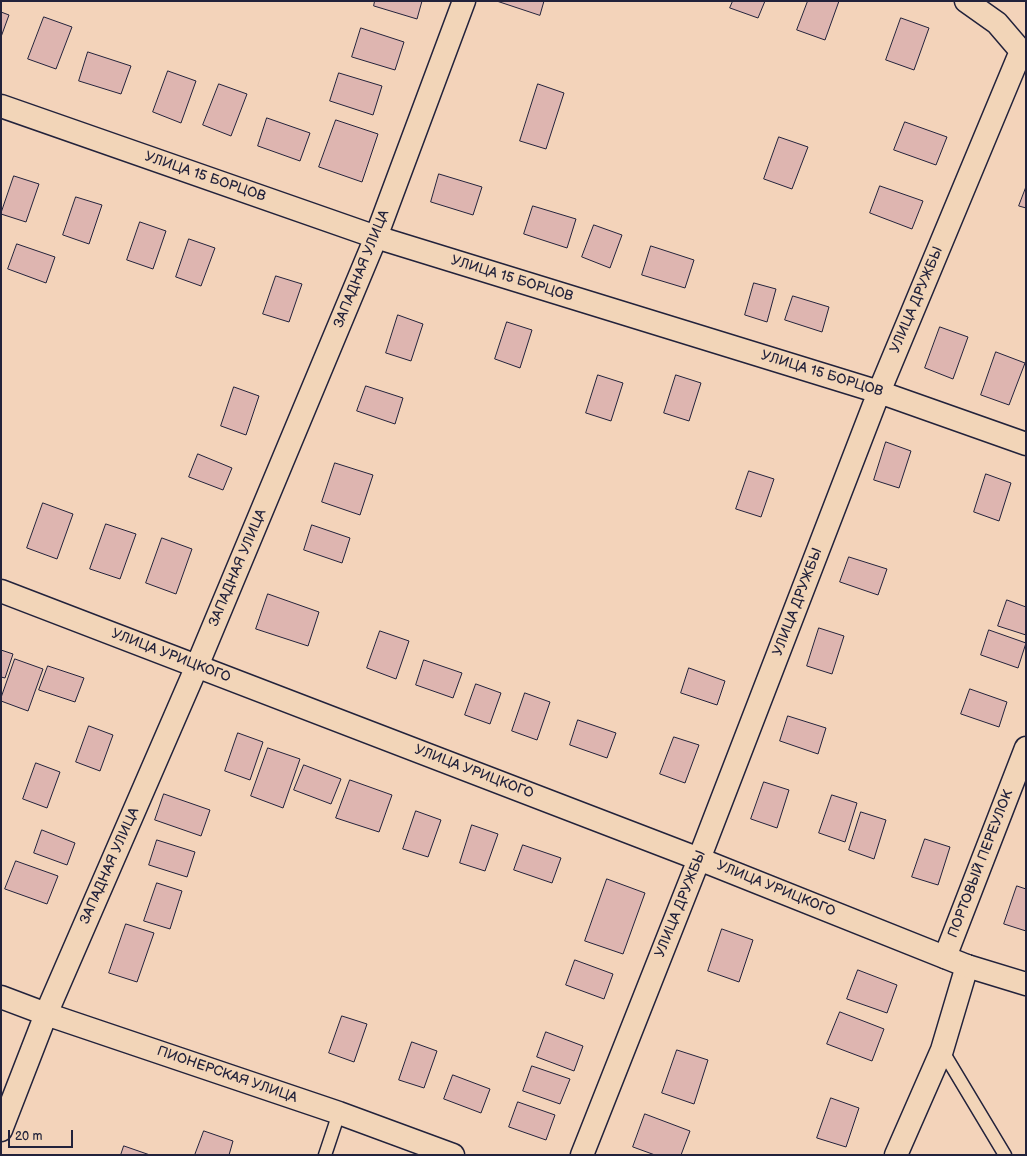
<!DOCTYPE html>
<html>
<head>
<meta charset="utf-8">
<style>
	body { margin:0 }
	#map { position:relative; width:1027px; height:1156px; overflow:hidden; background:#f3d3ba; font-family:"Balsamiq Sans",sans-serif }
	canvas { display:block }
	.frame { position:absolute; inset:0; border:2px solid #22223b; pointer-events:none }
	.scale { position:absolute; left:8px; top:1130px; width:65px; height:18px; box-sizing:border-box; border:2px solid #22223b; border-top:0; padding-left:5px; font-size:12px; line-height:14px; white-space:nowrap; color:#22223b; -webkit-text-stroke:3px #f2d5b8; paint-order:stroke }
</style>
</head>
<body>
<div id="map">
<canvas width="1027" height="1156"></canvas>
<div class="frame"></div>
<div class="scale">20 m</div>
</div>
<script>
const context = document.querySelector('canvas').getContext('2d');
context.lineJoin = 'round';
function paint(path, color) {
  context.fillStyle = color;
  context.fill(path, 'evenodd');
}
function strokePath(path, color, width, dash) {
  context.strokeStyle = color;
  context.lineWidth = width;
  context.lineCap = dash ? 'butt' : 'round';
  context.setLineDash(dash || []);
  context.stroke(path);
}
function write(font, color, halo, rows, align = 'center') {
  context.font = font + ' "Balsamiq Sans",sans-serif';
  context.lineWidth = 3;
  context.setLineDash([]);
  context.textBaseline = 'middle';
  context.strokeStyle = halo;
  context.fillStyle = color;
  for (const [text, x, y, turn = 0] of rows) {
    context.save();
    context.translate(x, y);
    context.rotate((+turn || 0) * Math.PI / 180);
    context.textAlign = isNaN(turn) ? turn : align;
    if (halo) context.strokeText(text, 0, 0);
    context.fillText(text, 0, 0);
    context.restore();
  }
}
const building = new Path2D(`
	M375,1H422L417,19L374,6Z
	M497,1H544L540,15Z
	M733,1H765L758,18L730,8Z
	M808,1H839L825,40L797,30Z
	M1,12L9,15L1,37Z
	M44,17L72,27L56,69L28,59Z
	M901,18L929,28L914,70L886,60Z
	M361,28L404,42L395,70L352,57Z
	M88,52L131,66L121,94L79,81Z
	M168,71L196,81L181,123L153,112Z
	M339,73L382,86L373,115L330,101Z
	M219,84L247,94L231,136L203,125Z
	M538,84L564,93L546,149L520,141Z
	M267,118L310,133L300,161L258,146Z
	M336,120L378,134L362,182L319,167Z
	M905,122L947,137L936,165L894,150Z
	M779,137L808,147L792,189L764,179Z
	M439,174L482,187L473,215L431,202Z
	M14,176L39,184L26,222L1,214Z
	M880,186L923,201L912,229L870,213Z
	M1026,187V208L1019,206Z
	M76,197L102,205L89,244L63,235Z
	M533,206L576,219L567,248L524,234Z
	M140,222L166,231L153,269L127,260Z
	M594,225L622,235L610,268L582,257Z
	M189,239L215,248L201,286L176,277Z
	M17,244L55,257L46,283L8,269Z
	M651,246L694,260L685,288L642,275Z
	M276,276L302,284L289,322L263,314Z
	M754,283L776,289L767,322L745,315Z
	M793,296L829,307L822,332L785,320Z
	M398,315L423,324L411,361L386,353Z
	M507,322L532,330L520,368L495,359Z
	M940,327L968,337L953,379L925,368Z
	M996,352L1025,363L1009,405L981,395Z
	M598,375L623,383L611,421L586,413Z
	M676,375L701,383L689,421L664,413Z
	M366,386L403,398L395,424L357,411Z
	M234,387L259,396L246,435L221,426Z
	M886,442L911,451L899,488L874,480Z
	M198,454L232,468L223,490L189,477Z
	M335,463L373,475L360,515L322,502Z
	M749,471L774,479L761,517L736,509Z
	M986,474L1011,483L999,521L974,512Z
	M43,503L73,514L57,559L27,548Z
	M106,524L136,534L120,579L90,569Z
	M312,525L350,538L342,563L304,550Z
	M162,538L192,549L176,594L146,583Z
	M849,557L887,569L878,595L840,582Z
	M268,594L319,612L308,646L256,629Z
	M1007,600L1026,607V635L998,626Z
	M819,628L844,636L832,674L807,666Z
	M989,630L1026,643L1018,668L981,655Z
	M380,631L409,641L396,679L367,668Z
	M1,650L13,654L5,678L1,677Z
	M15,659L43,669L28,711L1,701V698Z
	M424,660L462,673L453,698L416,685Z
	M48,666L84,678L75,702L39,690Z
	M689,668L725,681L717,705L681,693Z
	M476,684L501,693L490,724L465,715Z
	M970,689L1007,702L999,727L961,714Z
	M525,693L550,702L537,740L512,731Z
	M788,716L826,728L818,754L780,741Z
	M578,720L616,733L607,758L570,745Z
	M89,726L113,735L100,771L76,762Z
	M238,733L263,742L250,780L225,771Z
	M674,737L699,745L685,783L660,774Z
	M268,748L300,759L283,808L251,796Z
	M36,763L60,772L47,808L23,799Z
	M304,765L341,779L331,804L294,790Z
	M350,780L392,795L379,832L336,818Z
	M764,782L789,790L777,828L751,819Z
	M164,794L210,810L201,836L155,820Z
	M832,795L857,803L845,842L819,833Z
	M416,811L441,820L428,857L403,849Z
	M861,812L886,820L874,859L849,850Z
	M472,825L498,834L485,871L460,863Z
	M42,830L75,843L67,865L34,853Z
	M925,839L950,847L938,885L912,877Z
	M157,840L195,852L187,877L149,865Z
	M523,845L561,858L552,883L514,870Z
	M16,861L58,876L47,904L5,889Z
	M607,879L645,893L623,954L585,941Z
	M157,883L182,891L170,929L144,921Z
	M1017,886L1026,889V931L1004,924Z
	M126,924L154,933L137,982L109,973Z
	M722,929L753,940L739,982L708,971Z
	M575,960L613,974L604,999L566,985Z
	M858,970L897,985L887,1013L847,999Z
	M840,1012L884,1029L872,1061L827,1044Z
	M342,1016L367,1024L354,1062L329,1053Z
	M546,1032L583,1046L574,1071L537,1057Z
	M412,1042L437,1051L424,1088L399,1080Z
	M677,1050L708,1060L694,1104L662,1093Z
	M532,1066L570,1079L560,1104L523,1091Z
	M453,1075L490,1089L481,1113L444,1099Z
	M831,1098L859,1108L846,1147L817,1138Z
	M518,1102L555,1115L546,1140L509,1127Z
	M645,1114L690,1131L681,1155H655L633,1147Z
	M204,1131L233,1141L229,1155H195Z
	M124,1146L150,1155H121Z`);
paint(building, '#deb5b0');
strokePath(building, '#22223b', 1);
const service = new Path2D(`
	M942,1050L1005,1155
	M325,1155L339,1113`);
const minor = new Path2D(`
	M966,1L997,23L1021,51L1026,55
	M1,106L376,237L879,392L1026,444
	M699,859L879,392L1021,51
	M945,957L1026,748
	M1,997L46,1014L339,1113L453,1155
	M1,1130L46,1014L197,666L376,237L464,1
	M896,1155L942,1050L967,966`);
const tertiary = new Path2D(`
	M1,591L699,859L967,966L1026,984
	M582,1155L699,859`);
strokePath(service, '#22223b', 15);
strokePath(minor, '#22223b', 25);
strokePath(tertiary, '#22223b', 25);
strokePath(service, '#f2d5b8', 12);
strokePath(minor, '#f2d5b8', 22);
strokePath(tertiary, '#f2d5b8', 22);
write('14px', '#22223b', '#f2d5b8', [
	["УЛИЦА 15 БОРЦОВ",205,177,19],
	["ЗАПАДНАЯ УЛИЦА",362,269,-68],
	["УЛИЦА 15 БОРЦОВ",512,279,17],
	["УЛИЦА ДРУЖБЫ",917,300,-67],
	["УЛИЦА 15 БОРЦОВ",822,374,17],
	["ЗАПАДНАЯ УЛИЦА",238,568,-67],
	["УЛИЦА ДРУЖБЫ",798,602,-69],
	["УЛИЦА УРИЦКОГО",171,656,21],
	["УЛИЦА УРИЦКОГО",474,772,21],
	["ПОРТОВЫЙ ПЕРЕУЛОК",981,864,-69],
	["ЗАПАДНАЯ УЛИЦА",110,866,-66],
	["УЛИЦА УРИЦКОГО",776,889,22],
	["УЛИЦА ДРУЖБЫ",681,904,-68],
	["ПИОНЕРСКАЯ УЛИЦА",227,1075,19]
]);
</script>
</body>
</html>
